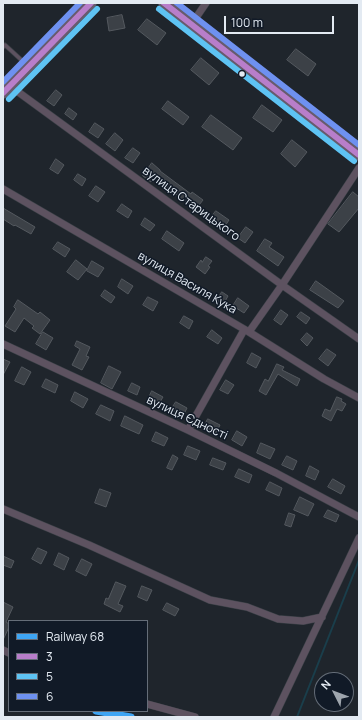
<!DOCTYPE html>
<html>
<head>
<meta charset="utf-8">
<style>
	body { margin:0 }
	#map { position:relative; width:362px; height:720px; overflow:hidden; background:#1f252c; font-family:Manrope,sans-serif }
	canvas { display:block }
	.frame { position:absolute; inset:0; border:4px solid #e3eaf2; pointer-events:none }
	.legend { position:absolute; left:8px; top:620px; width:140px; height:92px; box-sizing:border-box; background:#111a27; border:1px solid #656d78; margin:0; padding:5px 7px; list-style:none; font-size:12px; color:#e3eaf2 }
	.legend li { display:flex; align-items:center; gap:8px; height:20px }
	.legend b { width:20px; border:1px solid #656d78 }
	.north { position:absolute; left:314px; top:672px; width:40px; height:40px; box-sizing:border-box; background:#111a27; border:1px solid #656d78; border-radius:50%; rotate:312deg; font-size:11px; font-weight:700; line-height:16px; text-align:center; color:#e3eaf2 }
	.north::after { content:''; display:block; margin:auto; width:14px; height:18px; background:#9ea5ad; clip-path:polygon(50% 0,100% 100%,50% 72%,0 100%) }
	.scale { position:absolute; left:224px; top:16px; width:110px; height:18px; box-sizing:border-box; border:2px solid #e3eaf2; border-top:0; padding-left:5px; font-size:12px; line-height:14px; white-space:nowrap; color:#e3eaf2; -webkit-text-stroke:3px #111a27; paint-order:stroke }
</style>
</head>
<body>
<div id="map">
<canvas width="362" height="720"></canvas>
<div class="frame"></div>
<ul class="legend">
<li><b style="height:5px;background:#3ea5f4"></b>Railway 68</li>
<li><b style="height:5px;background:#b87eca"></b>3</li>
<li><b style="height:5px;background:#5ec3f3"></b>5</li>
<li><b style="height:5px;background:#6e91f0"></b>6</li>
</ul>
<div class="north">N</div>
<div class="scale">100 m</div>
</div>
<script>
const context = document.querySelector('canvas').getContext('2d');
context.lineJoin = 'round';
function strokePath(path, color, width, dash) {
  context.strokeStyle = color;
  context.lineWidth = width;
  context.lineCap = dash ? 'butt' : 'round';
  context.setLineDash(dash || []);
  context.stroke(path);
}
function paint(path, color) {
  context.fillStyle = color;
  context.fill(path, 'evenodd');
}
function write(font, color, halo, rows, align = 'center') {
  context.font = font + ' Manrope,sans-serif';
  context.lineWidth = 3;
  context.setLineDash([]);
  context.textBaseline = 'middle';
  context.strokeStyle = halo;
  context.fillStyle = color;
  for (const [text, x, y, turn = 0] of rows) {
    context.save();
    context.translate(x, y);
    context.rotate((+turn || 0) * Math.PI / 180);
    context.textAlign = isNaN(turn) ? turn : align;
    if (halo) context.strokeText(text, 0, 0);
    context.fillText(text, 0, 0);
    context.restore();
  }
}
strokePath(new Path2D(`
	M297,717L359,560`), '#1a3e4b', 2);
const building = new Path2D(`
	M122,15L125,28L109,31L107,18Z
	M147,19L166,33L157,45L138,30Z
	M296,49L316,64L308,76L287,60Z
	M201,58L219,73L209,85L191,70Z
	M56,90L62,95L54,106L47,101Z
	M168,101L189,117L183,125L162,109Z
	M262,105L282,120L273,132L253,118Z
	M69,108L77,114L73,120L65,114Z
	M211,115L242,138L233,150L202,127Z
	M95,123L104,129L98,138L89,132Z
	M115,133L123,140L115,151L106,144Z
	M292,140L307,152L295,167L281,154Z
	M133,148L140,153L133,163L125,158Z
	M56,159L64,165L58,174L50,169Z
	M152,163L160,170V171L191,194L192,192L203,200L196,209L154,178L151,182L143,176Z
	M78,174L86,179L82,186L74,180Z
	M96,186L105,192L98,202L89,196Z
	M353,192L359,197V208L339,232L328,224Z
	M122,204L132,211L128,218L117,211Z
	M3,208L35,227L31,234L15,225L14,226L3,219Z
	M216,211L229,220L223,229L210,219Z
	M145,218L155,225L150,231L141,225Z
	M246,227L253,232L245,243L238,238Z
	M167,231L184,243L179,251L162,239Z
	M265,239L272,243L269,247L284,257L278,266L257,251Z
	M58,242L70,249L65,257L53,249Z
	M206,257L212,261L208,266L210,267L205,274L196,267L201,260L202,262Z
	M76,260L87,269L78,280L67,272Z
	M92,261L104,268L98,277L87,271Z
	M122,279L133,286L128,294L118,287Z
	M316,281L344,301L338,308L310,290Z
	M105,290L115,297L111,303L101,296Z
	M222,292L228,296L223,305L217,301Z
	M148,297L158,302L153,311L143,305Z
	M238,298L249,306L244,313L233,306Z
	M18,300L38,314L40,312L50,320L40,334L32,328L34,326L24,318L15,332L5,326L16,309L14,307Z
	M281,310L288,315L281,325L274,320Z
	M301,312L310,318L306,324L297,317Z
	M184,316L193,321L189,329L180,323Z
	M212,330L222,338L218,344L207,337Z
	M43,332L53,338L46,350L36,344Z
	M307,333L313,338L307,346L301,340Z
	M77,341L90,347L86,356L89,357L82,370L72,365L80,349L75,346Z
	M327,349L336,355L328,366L319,359Z
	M252,353L261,358L256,368L247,363Z
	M3,359L10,362L3,375Z
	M277,364L284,367L282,370L300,379L297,386L278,374L266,395L259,391L265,379L268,381Z
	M109,366L121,372L112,389L101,383Z
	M22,367L31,372L24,385L15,381Z
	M46,379L58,385L55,393L42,387Z
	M226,380L234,385L228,394L220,390Z
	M132,383L140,387L137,395L128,391Z
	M152,391L163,397L158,405L148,400Z
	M75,392L88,399L83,408L71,401Z
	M337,397L342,399L341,401L346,404L342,411L337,409L331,421L322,416L325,409L330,411Z
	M176,402L187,408L183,416L171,410Z
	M101,405L114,411L110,421L96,414Z
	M125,416L143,425L139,434L121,426Z
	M208,419L220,425L216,433L204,427Z
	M237,431L247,437L242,446L232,440Z
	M156,432L168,438L164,446L152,441Z
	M261,443L275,449L270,459L257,453Z
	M188,446L200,451L196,460L184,455Z
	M173,455L178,458L172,470L167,468Z
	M287,456L297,461L293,470L282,465Z
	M213,458L226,463L223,470L210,465Z
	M310,466L319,471L315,480L306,476Z
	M239,469L252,475L249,483L235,477Z
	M333,479L345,486L341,494L328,487Z
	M270,482L282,488L279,496L266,490Z
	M100,489L111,493L106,507L95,503Z
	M300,497L314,504L308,516L294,510Z
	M328,510L339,515L336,522L324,517Z
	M289,513L295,515L291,527L285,525Z
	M38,548L47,552L41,564L32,559Z
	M59,553L69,558L64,570L54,565Z
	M3,556L14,561L11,568L3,565Z
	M82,559L92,564L86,576L76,571Z
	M116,582L126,586L118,604L123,606L120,612L104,604L106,598L108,599Z
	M142,586L152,590L147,601L138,597Z
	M3,602L13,607L6,622L9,624V627L3,640Z
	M167,603L179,609L175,616L163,610Z`);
paint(building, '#3c4147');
strokePath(building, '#54595f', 1);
const lane = new Path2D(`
	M3,47L5,45L28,66`);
const street = new Path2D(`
	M191,25L206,3
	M10,86L282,285L359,339
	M3,189L249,332L324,379L359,398
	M249,332L282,285L359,168
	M3,344L188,430L276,473L359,517
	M188,430L244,330
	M3,509L89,545L210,600L247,607L278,619L303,621L322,617
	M3,650L9,653
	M147,704L195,717
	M274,717L359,538`);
const primary = new Path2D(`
	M164,3L279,92L359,155
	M3,93L91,3`);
strokePath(lane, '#3b4147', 5);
strokePath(street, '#3b4147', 8);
strokePath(primary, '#3b4147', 12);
strokePath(lane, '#5d5260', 3.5);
strokePath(street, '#5d5260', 7);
strokePath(primary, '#675b6d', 11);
strokePath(new Path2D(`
	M164,3L359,155
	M3,93L91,3`), '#b87eca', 6);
strokePath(new Path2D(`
	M159,9L354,161
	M9,99L97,9`), '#5ec3f3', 6);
strokePath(new Path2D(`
	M177,3L359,145
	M3,82L80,3`), '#6e91f0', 6);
strokePath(new Path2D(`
	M96,711L131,717`), '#3ea5f4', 7);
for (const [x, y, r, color] of [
	[242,74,3.5,"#e3eaf2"]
]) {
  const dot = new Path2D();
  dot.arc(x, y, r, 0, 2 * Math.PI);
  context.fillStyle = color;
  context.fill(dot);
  strokePath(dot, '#111a27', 1.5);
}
write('12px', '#e3eaf2', '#111a27', [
	["вулиця Старицького",191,204,36],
	["вулиця Василя Кука",187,283,30],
	["вулиця Єдності",187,418,25]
]);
</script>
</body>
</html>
